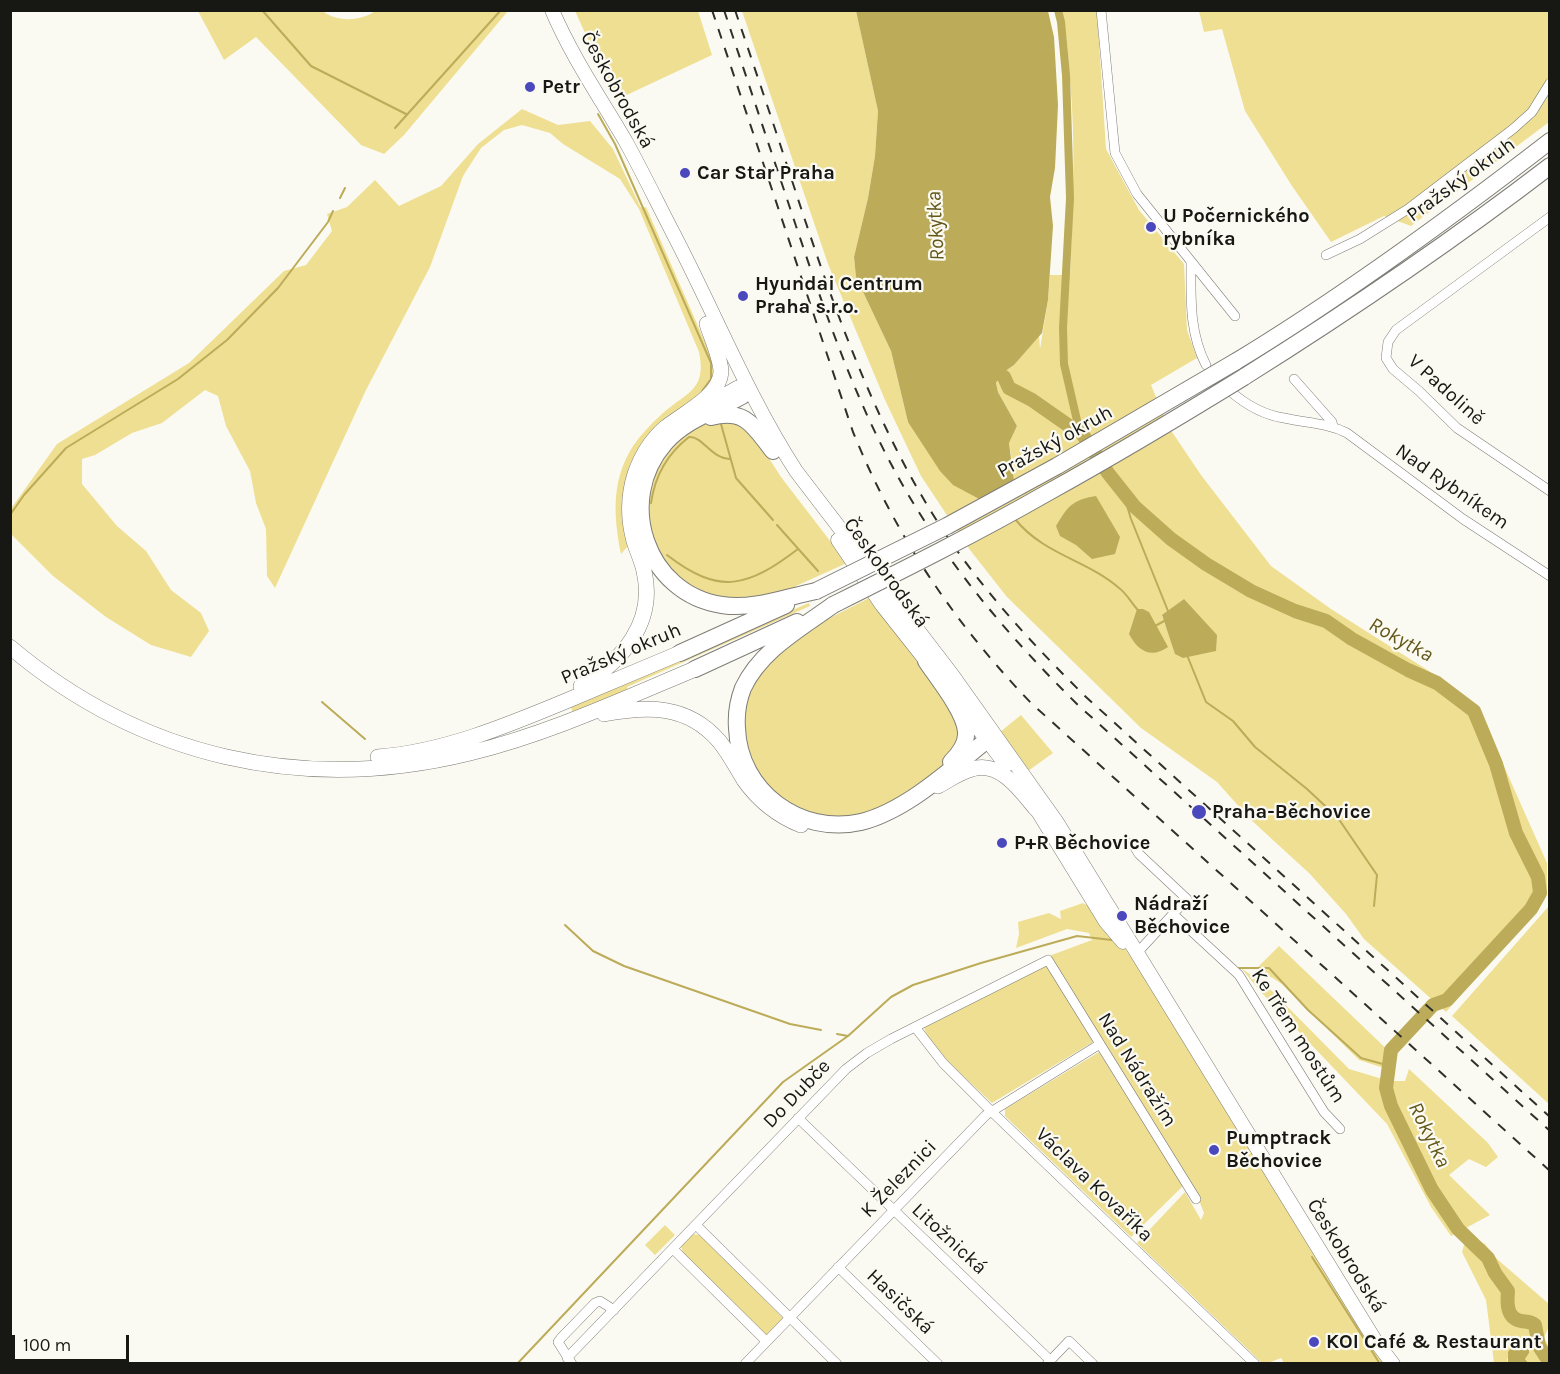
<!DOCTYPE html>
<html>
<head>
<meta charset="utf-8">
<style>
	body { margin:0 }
	#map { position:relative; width:1560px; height:1374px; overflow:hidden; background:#fbfaf2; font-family:Karla,sans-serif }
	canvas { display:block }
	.frame { position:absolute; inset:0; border:12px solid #171714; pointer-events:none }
	.scale { position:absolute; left:12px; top:1335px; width:117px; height:27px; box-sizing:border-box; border:3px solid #171714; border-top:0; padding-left:8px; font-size:18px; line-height:21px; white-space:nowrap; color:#171714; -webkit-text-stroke:4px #fbfaf2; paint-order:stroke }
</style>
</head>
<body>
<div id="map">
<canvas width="1560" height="1374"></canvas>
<div class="frame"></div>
<div class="scale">100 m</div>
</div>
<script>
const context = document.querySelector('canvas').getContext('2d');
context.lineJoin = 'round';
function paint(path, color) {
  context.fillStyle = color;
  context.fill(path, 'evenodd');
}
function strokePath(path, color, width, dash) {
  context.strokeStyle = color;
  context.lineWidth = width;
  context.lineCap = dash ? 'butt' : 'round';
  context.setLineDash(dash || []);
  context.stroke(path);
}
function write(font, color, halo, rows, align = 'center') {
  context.font = font + ' Karla,sans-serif';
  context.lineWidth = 4.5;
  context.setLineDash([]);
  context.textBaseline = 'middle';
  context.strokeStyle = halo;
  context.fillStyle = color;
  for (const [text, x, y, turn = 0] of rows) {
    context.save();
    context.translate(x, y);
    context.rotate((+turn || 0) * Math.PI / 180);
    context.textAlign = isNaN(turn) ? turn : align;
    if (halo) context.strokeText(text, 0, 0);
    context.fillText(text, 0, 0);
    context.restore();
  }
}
paint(new Path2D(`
	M376,10L508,11L404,135L384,154L361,145L256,37L224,60L198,11H323C335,22 363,22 376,10Z
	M575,11H698L712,55L616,100Z
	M742,11H856L878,111L875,156L868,198L854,257L856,277L891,351L908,422L1013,467L1009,443L1017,426L998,392L996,383L1001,374L1014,365L1039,336L1040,349L1048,300L1050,275H1070C1073,210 1076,145 1070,80C1068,56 1067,33 1062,11H1097L1106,149L1139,210L1184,264L1187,330L1197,358L1151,385L1168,426L1201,475L1271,566L1331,609L1429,671L1479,710L1547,863V895L1446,1012L1364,939L1346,914L1310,874L1250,819L1217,782L1141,728L1007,597L970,550L921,476L885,400L828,264ZM1184,599L1176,654L1162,616Z
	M1199,11H1549V122L1411,226L1384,216L1331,242L1292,186L1245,111L1222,29L1204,32Z
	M522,109L558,125L590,121L613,149L640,206L642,208L646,207L715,365L710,387L661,422L628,546L621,554C614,519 611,484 630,451C638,437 651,424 663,413C687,392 707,390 699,352L639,209L620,179L563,144L550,133L522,125L504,130L481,148L463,176L430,267L366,390L275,588L267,576L266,529L256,503L250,471L226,426L218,396L205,390L162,423L132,433L95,455L82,459V484L117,526L146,551L171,590L201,613L209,631L191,657L151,645L106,617L53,576L11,534L10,510L57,444L189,363L284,271L306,265L332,231L327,214L347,207L375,180L399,206L441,186L478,144Z
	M724,418L749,427L781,477L847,563L796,586L793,590L734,601L703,594L676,577L656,552L646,505L658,464L679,439L689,431L710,421Z
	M869,598L947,701L962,734L946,763L904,796L888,805L847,819L807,814L770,792L746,754L743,708L755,676L814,624L816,625Z
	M809,603L810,606L627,687L628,692L573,714L570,704Z
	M1021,715L1053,753L1028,771L1000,732Z
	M1083,903C1105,914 1133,961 1148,982L1353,1318L1384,1363H1284L1281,1358L1268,1363H1259L1261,1362L1137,1243L1185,1192L1201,1220L1204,1213L1198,1198L1049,956L1092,940L1089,933L1067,929L1016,948L1019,934L1018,922L1049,913L1061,919L1060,911Z
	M1549,906V1104L1452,1016Z
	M1279,946L1396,1058L1393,1071L1359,1060L1282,984L1271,977L1259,974L1257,968Z
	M1046,965L1093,1042L992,1103C977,1088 927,1046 924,1027Z
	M1241,968L1268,987L1349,1069L1389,1081H1405L1409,1069L1488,1143L1498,1157L1486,1167L1469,1159L1449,1175L1490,1215L1451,1236L1431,1207L1387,1124L1261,992Z
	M1099,1052L1183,1186L1131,1237L1005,1116V1109Z
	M665,1225L675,1235L655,1255L645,1245Z
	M692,1234L700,1235L783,1318L766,1335L683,1253L681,1246Z
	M1470,1239L1478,1245L1484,1243L1497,1259L1549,1304V1326L1544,1338L1549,1347V1363H1527L1525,1359L1529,1346L1522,1339L1507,1359L1508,1363H1494L1486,1300L1462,1252L1464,1245Z`), '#efdf92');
paint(new Path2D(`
	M856,11H1048L1054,37L1058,105L1055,168L1050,197L1053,226L1048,300L1042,333L1014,365L1001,374L996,383L998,392L1017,426L1009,443L1014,482L983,501L953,485L940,471L908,422L891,351L856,277L854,257L868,198L875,156L878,111Z
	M1096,496L1120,537L1115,554L1092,559L1076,545L1060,536L1056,526C1068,506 1072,500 1096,496Z
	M1184,599L1217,635L1216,651L1183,658L1175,654L1162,615Z
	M1137,609H1143L1149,612L1168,647C1151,659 1138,651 1129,634Z
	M1517,1339H1522L1529,1346V1353L1525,1359L1528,1363H1508V1352Z`), '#bcab58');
strokePath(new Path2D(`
	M262,10L311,66L406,114
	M598,114L615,144L711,363V379L702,391
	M395,128L501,10
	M340,198L345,188
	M721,424L736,478L773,520
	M1122,489L1131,519L1168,611
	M651,503C655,475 667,454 689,437C703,436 710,458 730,459
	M10,515L24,495L66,448L178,379L227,340L278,288L328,222L333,211
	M1015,519C1044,555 1087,560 1119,588C1126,593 1131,602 1137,609
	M777,525L818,571
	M667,555C720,596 748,587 798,549
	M1155,626L1166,620
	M1187,655L1206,702L1233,721L1255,747L1307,789L1338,818L1377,875L1374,906
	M322,702L365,739
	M1540,893L1543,898
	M565,925L593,951L624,966L790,1024L821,1030
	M1239,968H1269L1308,1010L1361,1058L1390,1066
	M837,1034L848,1036
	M1312,1257L1380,1364
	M1546,1357L1550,1363
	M517,1364L783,1082L848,1036L891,997L913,985L981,963L1077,936L1112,940`), '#bcab58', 2);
strokePath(new Path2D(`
	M1058,10L1061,22L1066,75L1070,198L1063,328L1064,364L1079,429`), '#bcab58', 8);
strokePath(new Path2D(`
	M985,369L995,370L1004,377L1009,388L1032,400L1072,428L1079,429L1108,473L1135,507L1171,539L1206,564L1251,591L1295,611L1326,621L1352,639L1408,670L1437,683L1474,711L1496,764L1516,833L1538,877L1540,893L1531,909L1447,1000L1433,1005L1391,1050L1386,1088L1391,1106L1432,1190L1458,1229L1488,1258L1495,1273L1508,1291C1507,1302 1506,1318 1521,1321C1527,1322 1530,1321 1535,1325L1539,1346L1546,1357`), '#bcab58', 14);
const minor = new Path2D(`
	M1101,10L1115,153L1137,194L1235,316
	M1550,217L1396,330L1388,342L1386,358L1393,369L1419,391L1457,428L1550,491
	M1326,255L1360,239L1408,209L1513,129L1532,112L1550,83
	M1191,262C1191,298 1189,332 1206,365
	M1294,379L1332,422L1333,427
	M1230,391C1245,404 1264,415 1284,418C1306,423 1327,423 1347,433L1463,519L1550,576
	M1132,843L1139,854L1187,899L1136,954
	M1173,914L1239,975L1324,1112L1340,1129
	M915,1027L943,1063L991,1111L1255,1364
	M798,1118L1050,1360
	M696,1225L837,1364
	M673,1249L766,1341
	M838,1267L938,1364
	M567,1358L846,1069L867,1053L891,1039L1048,960L1196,1199
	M572,1364L558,1342L561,1338L595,1303L600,1301L614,1310
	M745,1364L986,1115L1100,1044
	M1047,1364L1069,1341L1093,1364`);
const primary = new Path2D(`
	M552,10C572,57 601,99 626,142C642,171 657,202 672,231C714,311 747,395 796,471L953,676L1056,821L1376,1342L1393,1364
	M838,540L882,605L931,667
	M961,706L1006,765
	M1031,800L1106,922L1123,942`);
const trunk = new Path2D(`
	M706,406L738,388
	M10,647C142,758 303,794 470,753C548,734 621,700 695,669
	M581,686C622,661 656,623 644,571C642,561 637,551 634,541C628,519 628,496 635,474C641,457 651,440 665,428C682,414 720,396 721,372C721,359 711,337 707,324
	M604,714C647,706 687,704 719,741C729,753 736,767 744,780C759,801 778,816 801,825
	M378,757C443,752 506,726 566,701C604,685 642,669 680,653
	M938,786C949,780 960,772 972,769C1000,760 1021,791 1036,809`);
const motorway = new Path2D(`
	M1235,362C1344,296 1449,219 1550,141
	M1244,377C1349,311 1451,242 1550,166
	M742,396C715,411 685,420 665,443C615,500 646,594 722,605C753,610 786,597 816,591
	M711,417C746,408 754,427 773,451
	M833,605C800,629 761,650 743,688C738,701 736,715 737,728C739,791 800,836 861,822C906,811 951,769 987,740
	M680,653L786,605
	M926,661C938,679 965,712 966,732C967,744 959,754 951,762
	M695,669L797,622`);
strokePath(minor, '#7e7d77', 10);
strokePath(primary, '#7e7d77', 15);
strokePath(trunk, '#7e7d77', 16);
strokePath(motorway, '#7e7d77', 18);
strokePath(minor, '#fff', 9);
strokePath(primary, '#fff', 14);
strokePath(trunk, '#fff', 15);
strokePath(motorway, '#fff', 16);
strokePath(new Path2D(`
	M712,10L853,432C895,535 954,623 1031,703L1550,1171
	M724,10C748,82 772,154 796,226C828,321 860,415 912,501C958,577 1015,643 1078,705L1550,1131
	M735,10C756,72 777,134 797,196C833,305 871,414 932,513C974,581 1029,641 1086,697L1550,1117`), '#2f2f2b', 2, [10, 10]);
const motorwayBridge = new Path2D(`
	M816,591L947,526L1057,466L1235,362
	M833,605C905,569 977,533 1047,493C1114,456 1179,417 1244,377`);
strokePath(motorwayBridge, '#7e7d77', 18, []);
strokePath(motorwayBridge, '#fff', 16);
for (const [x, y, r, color] of [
	[530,87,6,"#4b48be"],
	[685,173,6,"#4b48be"],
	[1151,227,6,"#4b48be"],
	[743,296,6,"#4b48be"],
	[1199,812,8,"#4b48be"],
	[1002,843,6,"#4b48be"],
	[1122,916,6,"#4b48be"],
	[1214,1150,6,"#4b48be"],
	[1314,1342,6,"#4b48be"]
]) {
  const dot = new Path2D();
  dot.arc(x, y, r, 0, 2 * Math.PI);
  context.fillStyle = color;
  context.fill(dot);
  strokePath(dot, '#fbfaf2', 2);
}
write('bold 20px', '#171714', '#fbfaf2', [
	["Petr",542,87],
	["Car Star Praha",697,173],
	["U Počernického",1163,216],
	["rybníka",1163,239],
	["Hyundai Centrum",755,284],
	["Praha s.r.o.",755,307],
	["Praha-Běchovice",1212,812],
	["P+R Běchovice",1014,843],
	["Nádraží",1134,904],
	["Běchovice",1134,927],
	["Pumptrack",1226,1138],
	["Běchovice",1226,1161],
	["KOI Café & Restaurant",1326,1342]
], 'left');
write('20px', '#171714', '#fbfaf2', [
	["Českobrodská",617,90,61],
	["Pražský okruh",1461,180,-36],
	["V Padolině",1446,390,42],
	["Pražský okruh",1055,442,-29],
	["Nad Rybníkem",1452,487,35],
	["Českobrodská",886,573,54],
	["Pražský okruh",621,654,-23],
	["Ke Třem mostům",1298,1036,57],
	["Nad Nádražím",1137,1070,58],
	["Do Dubče",797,1094,-46],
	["K Železnici",899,1179,-46],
	["Václava Kovaříka",1094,1185,44],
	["Litožnická",949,1239,43],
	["Českobrodská",1346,1256,58],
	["Hasičská",900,1302,44]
]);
write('italic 21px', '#635719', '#fbfaf2', [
	["Rokytka",936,226,-93],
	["Rokytka",1401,640,29],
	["Rokytka",1429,1135,64]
]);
</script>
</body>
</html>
